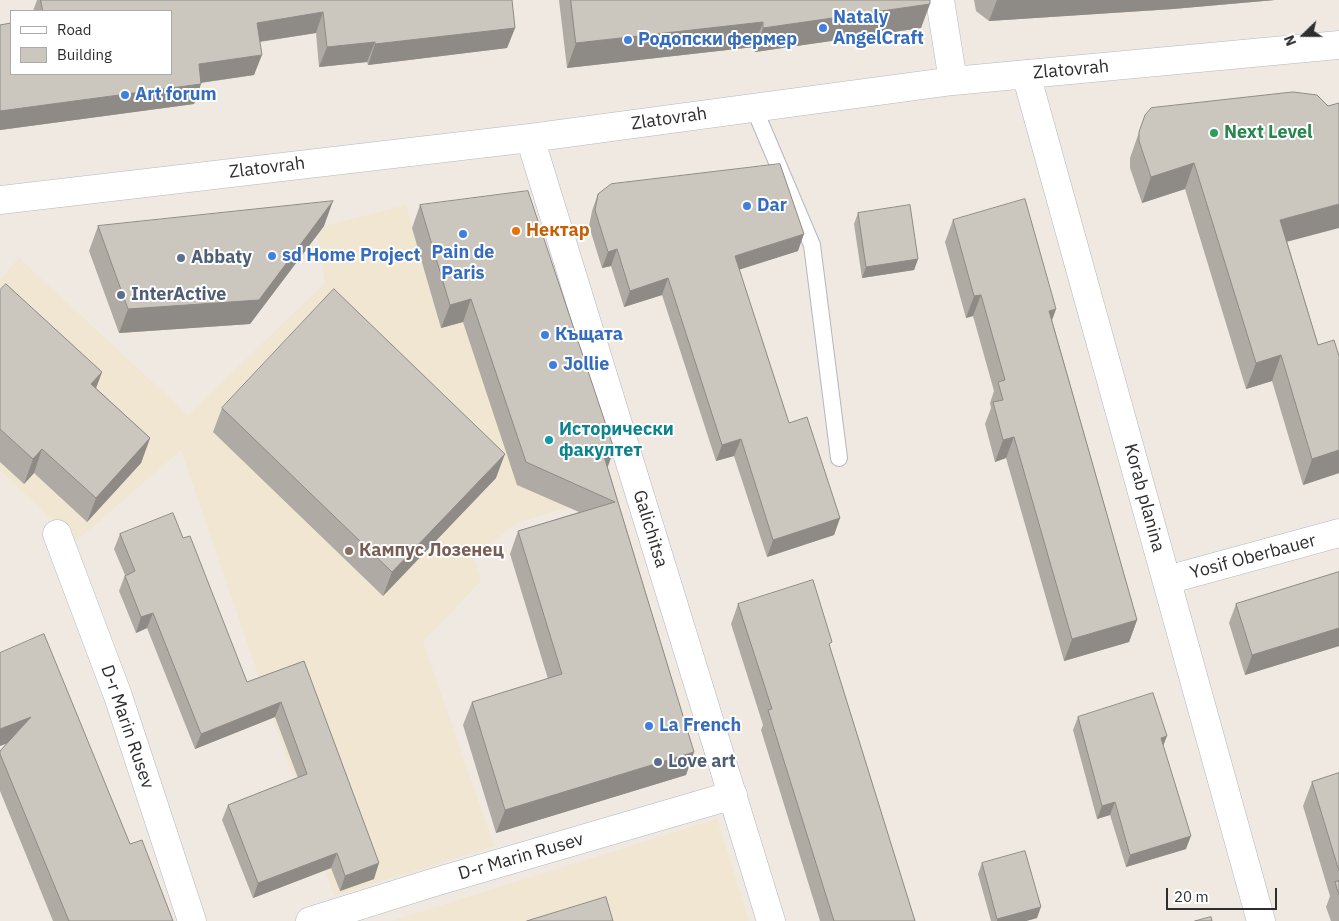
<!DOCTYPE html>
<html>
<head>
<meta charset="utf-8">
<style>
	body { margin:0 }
	#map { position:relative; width:1339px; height:921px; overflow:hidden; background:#efe9e1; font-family:"IBM Plex Sans",sans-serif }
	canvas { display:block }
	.legend { position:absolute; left:10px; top:10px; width:162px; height:65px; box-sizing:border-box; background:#fff; border:1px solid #ababab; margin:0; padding:6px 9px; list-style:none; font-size:15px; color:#2e2e2e }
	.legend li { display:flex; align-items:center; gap:10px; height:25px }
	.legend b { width:25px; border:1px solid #ababab }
	.north { position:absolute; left:1279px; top:10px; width:50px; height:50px; -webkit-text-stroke:4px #fff; paint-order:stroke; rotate:248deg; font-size:14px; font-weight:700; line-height:20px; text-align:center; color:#2e2e2e }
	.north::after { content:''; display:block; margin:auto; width:18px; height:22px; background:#2e2e2e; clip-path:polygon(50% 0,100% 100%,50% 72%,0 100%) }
	.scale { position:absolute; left:1166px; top:888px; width:111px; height:22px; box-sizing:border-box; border:2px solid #2e2e2e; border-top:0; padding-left:6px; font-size:15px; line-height:18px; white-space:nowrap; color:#2e2e2e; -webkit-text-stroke:4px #fff; paint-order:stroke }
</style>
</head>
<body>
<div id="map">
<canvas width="1339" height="921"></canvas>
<ul class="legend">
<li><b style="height:6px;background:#fff"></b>Road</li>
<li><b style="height:14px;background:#cbc7bf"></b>Building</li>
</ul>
<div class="north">N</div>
<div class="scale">20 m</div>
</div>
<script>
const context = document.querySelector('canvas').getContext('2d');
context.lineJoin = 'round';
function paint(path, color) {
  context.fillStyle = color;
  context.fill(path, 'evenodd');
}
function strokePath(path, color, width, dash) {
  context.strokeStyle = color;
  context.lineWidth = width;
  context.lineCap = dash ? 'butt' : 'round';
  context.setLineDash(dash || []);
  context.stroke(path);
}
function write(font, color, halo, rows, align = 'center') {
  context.font = font + ' "IBM Plex Sans",sans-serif';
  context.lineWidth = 4;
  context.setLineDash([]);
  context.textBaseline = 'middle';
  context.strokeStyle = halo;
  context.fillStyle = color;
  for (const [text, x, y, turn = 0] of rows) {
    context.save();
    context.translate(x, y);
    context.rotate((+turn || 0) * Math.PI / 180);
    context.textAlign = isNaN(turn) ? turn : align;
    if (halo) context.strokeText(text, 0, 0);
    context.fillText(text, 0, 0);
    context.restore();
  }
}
paint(new Path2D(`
	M406,205L441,328L463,322L613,493L514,524L474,559L481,581L423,642L494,846L334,896L181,450L75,542L0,470V280L19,258L188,415L325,283L317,228Z
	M717,819L749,921H391Z`), '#f0e6d1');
const service = new Path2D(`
	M754,108L812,245L839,458`);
const minor = new Path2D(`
	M940,0L953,81
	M1026,74L1261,921
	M530,138L771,921
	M0,200L530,138L953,81L1339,45
	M57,534L118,696L192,921
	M1167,580L1339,533
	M310,921L435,882L733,795`);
strokePath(service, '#b4b7c1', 18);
strokePath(minor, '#b4b7c1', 29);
strokePath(service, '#fff', 16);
strokePath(minor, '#fff', 28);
paint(new Path2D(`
	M37,0H512L515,28L507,48L368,65L367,62L319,67L316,33L260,42L254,75L201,83L194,104L0,130V25L171,11H33Z
	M559,0H930L921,28L755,52L754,47L567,68Z
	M974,0H1275L1173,9L989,21L976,11Z
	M1145,115L1287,241L1318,345L1339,356V473L1303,485L1272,381L1246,389L1185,189L1142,203L1130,168V158Z
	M598,194L798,251L739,269L789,423L840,518L834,535L767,557L734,456L716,461L662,295L624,307L611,266L602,268L589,226L592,211Z
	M420,205L608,468L694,752L686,775L496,833L463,725L472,702L548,679L510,554L518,531L579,512L517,485L463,322L441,328L412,228Z
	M858,213L918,259L914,270L862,278L854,224Z
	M953,220L1056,309L1052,320L1137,620L1129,642L1064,661L1006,458L995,462L985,424L991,408L990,403L994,391L973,316L966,318L945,242Z
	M98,226H324L250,324L119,333L89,251Z
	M0,290L102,372L96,388L150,438L141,463L87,522L34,473L24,484L0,462Z
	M222,408L496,478L383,596L213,432Z
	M120,534L183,538L247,682L304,661L374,879L340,891L331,868L253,898L222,820L228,805L298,778L275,717L195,749L147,628L136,633L119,591L125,575L114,549Z
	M1339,572V646L1245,675L1229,623L1236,604Z
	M738,604L830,648L915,921H820L761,730L763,725L731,624Z
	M0,653L130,844L173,921H53L0,791V751L7,743L0,746Z
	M1078,717L1163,746L1186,849L1126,867L1110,815L1097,819L1073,730Z
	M1339,773V921H1331L1326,907L1330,896L1303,806L1312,782Z
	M982,863L1037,918L1026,921H991L978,874Z`), '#afaba4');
paint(new Path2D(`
	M997,0H1275L1173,9L989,21Z
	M930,4L921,28L755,52L763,28Z
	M323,12L316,33L250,43L257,23Z
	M763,22L754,47L567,68L576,43Z
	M515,28L507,48L368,65L375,44Z
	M375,42L367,62L319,67L327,47Z
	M262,55L254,75L191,84L199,64Z
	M201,84L194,104L0,130V111Z
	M1194,163L1185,189L1142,203L1151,177Z
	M333,201L324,226L250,324L119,333L128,309Z
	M1339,204V228L1271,246L1280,220Z
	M804,234L798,251L729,273L735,256Z
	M617,249L611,266L602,268L608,252Z
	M918,259L914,270L862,278L866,267Z
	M668,278L662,295L624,307L630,291Z
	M981,295L973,316L966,318L974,296Z
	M471,299L463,322L441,328L450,305Z
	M1056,309L1048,331L1049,311Z
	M1281,355L1272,381L1246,389L1256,363Z
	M102,372L93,396L91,384Z
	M1014,437L1006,458L995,462L1003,440Z
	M150,438L141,463L87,522L96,498Z
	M741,439L734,456L716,461L722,445Z
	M42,449L34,473L24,484L33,459Z
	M614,449L606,472L603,453Z
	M1339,450V473L1303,485L1312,459Z
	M505,454L496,478L383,596L392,572Z
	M840,518L834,535L767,557L773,540Z
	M153,613L147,628L136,633L141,617Z
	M1137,620L1129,642L1064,661L1072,639Z
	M1339,628V646L1245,675L1252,655Z
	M281,702L275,717L195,749L201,734Z
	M31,717L24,737L0,746V729Z
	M1167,736L1162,749L1161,738Z
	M694,752L686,775L496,833L505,810Z
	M1115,802L1110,815L1097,819L1102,806Z
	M1191,836L1186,849L1126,867L1130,855Z
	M337,853L331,868L253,898L258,883Z
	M379,863L374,879L340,891L345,876Z
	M1041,907L1037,918L1026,921H997V919Z`), '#8e8b86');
const building = new Path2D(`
	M41,0H512L515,28L375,44V42L327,47L323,12L257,23L262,55L199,64L201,84L0,111V25L11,23V74H171V11H43Z
	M571,0H930V4L763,28V22L576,43Z
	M1293,92L1317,95L1328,106L1339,103V204L1280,220L1318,345L1334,340L1339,356V450L1312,459L1281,355L1256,363L1194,163L1151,177L1139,141V132L1145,115L1151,108Z
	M780,164L804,234L735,256L789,423L807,417L840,518L773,540L741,439L722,445L668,278L630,291L617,249L608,252L595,210L598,194L611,184Z
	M528,191L614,449L603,453L694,752L505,810L472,702L562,674L518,531L615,502L526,462L471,299L450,305L420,205Z
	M1025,199L1056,309L1049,311L1137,620L1072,639L1014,437L1003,440L993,402L1003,400L998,382L1005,380L981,295L974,296L953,220Z
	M333,201L259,300L128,309L98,226Z
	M910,205L918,259L866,267L858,213Z
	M6,284L102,372L91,384L150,438L96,498L42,449L33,459L0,429V290Z
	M334,289L505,454L392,572L222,408Z
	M173,513L183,538L190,536L247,682L304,661L379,863L345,876L337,853L258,883L228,805L307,774L281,702L201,734L153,613L141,617L125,576L135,571L120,534Z
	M1339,572V628L1252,655L1236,604Z
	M813,580L832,642L829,644L915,921H834L768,710L772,709L738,604Z
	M44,634L130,844L142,840L173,921H69L0,754V751L31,717L0,729V653Z
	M1153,693L1167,736L1161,738L1191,836L1130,855L1115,802L1102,806L1078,717Z
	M1339,773V871L1312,782Z
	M1025,851L1041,907L997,919L982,863Z
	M1339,881V895L1335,882Z
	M606,897L613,921H527Z
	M1211,917L1212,921H1195Z`);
paint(building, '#cbc7bf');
strokePath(building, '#8e8b86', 1);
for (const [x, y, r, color] of [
	[823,28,5,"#3f7fe0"],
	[628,40,5,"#3f7fe0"],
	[125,95,5,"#3f7fe0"],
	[1214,133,5,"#2e9e5b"],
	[747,206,5,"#3f7fe0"],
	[516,231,5,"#e8710a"],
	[463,234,5,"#3f7fe0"],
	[272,256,5,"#3f7fe0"],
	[181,258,5,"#5c6f8a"],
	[121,295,5,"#5c6f8a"],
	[545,335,5,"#3f7fe0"],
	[553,365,5,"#3f7fe0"],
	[549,440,5,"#0f9aa8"],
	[349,551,5,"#8d6e63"],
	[649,726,5,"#3f7fe0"],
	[658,762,5,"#5c6f8a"]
]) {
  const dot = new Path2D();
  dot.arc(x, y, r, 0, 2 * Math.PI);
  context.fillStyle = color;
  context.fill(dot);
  strokePath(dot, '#fff', 2);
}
write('bold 18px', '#366cbe', '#fff', [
	["Nataly",833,18],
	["AngelCraft",833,39],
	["Родопски фермер",638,40],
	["Art forum",135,95],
	["Dar",757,206],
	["Pain de",463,253,"center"],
	["Paris",463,274,"center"],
	["sd Home Project",282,256],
	["Къщата",555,335],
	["Jollie",563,365],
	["La French",659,726]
], 'left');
write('18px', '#2e2e2e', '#fff', [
	["Zlatovrah",1071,70,-5],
	["Zlatovrah",669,119,-8],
	["Zlatovrah",267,168,-7],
	["Korab planina",1144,498,75],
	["Galichitsa",650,529,73],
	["Yosif Oberbauer",1253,557,-15],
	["D-r Marin Rusev",127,727,71],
	["D-r Marin Rusev",521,857,-16]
]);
write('bold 18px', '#27864d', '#fff', [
	["Next Level",1224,133]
], 'left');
write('bold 18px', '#c56008', '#fff', [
	["Нектар",526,231]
], 'left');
write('bold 18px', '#4e5e75', '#fff', [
	["Abbaty",191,258],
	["InterActive",131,295],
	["Love art",668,762]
], 'left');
write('bold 18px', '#0d838f', '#fff', [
	["Исторически",559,430],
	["факултет",559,451]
], 'left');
write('bold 18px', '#785e54', '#fff', [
	["Кампус Лозенец",359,551]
], 'left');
</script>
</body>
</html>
